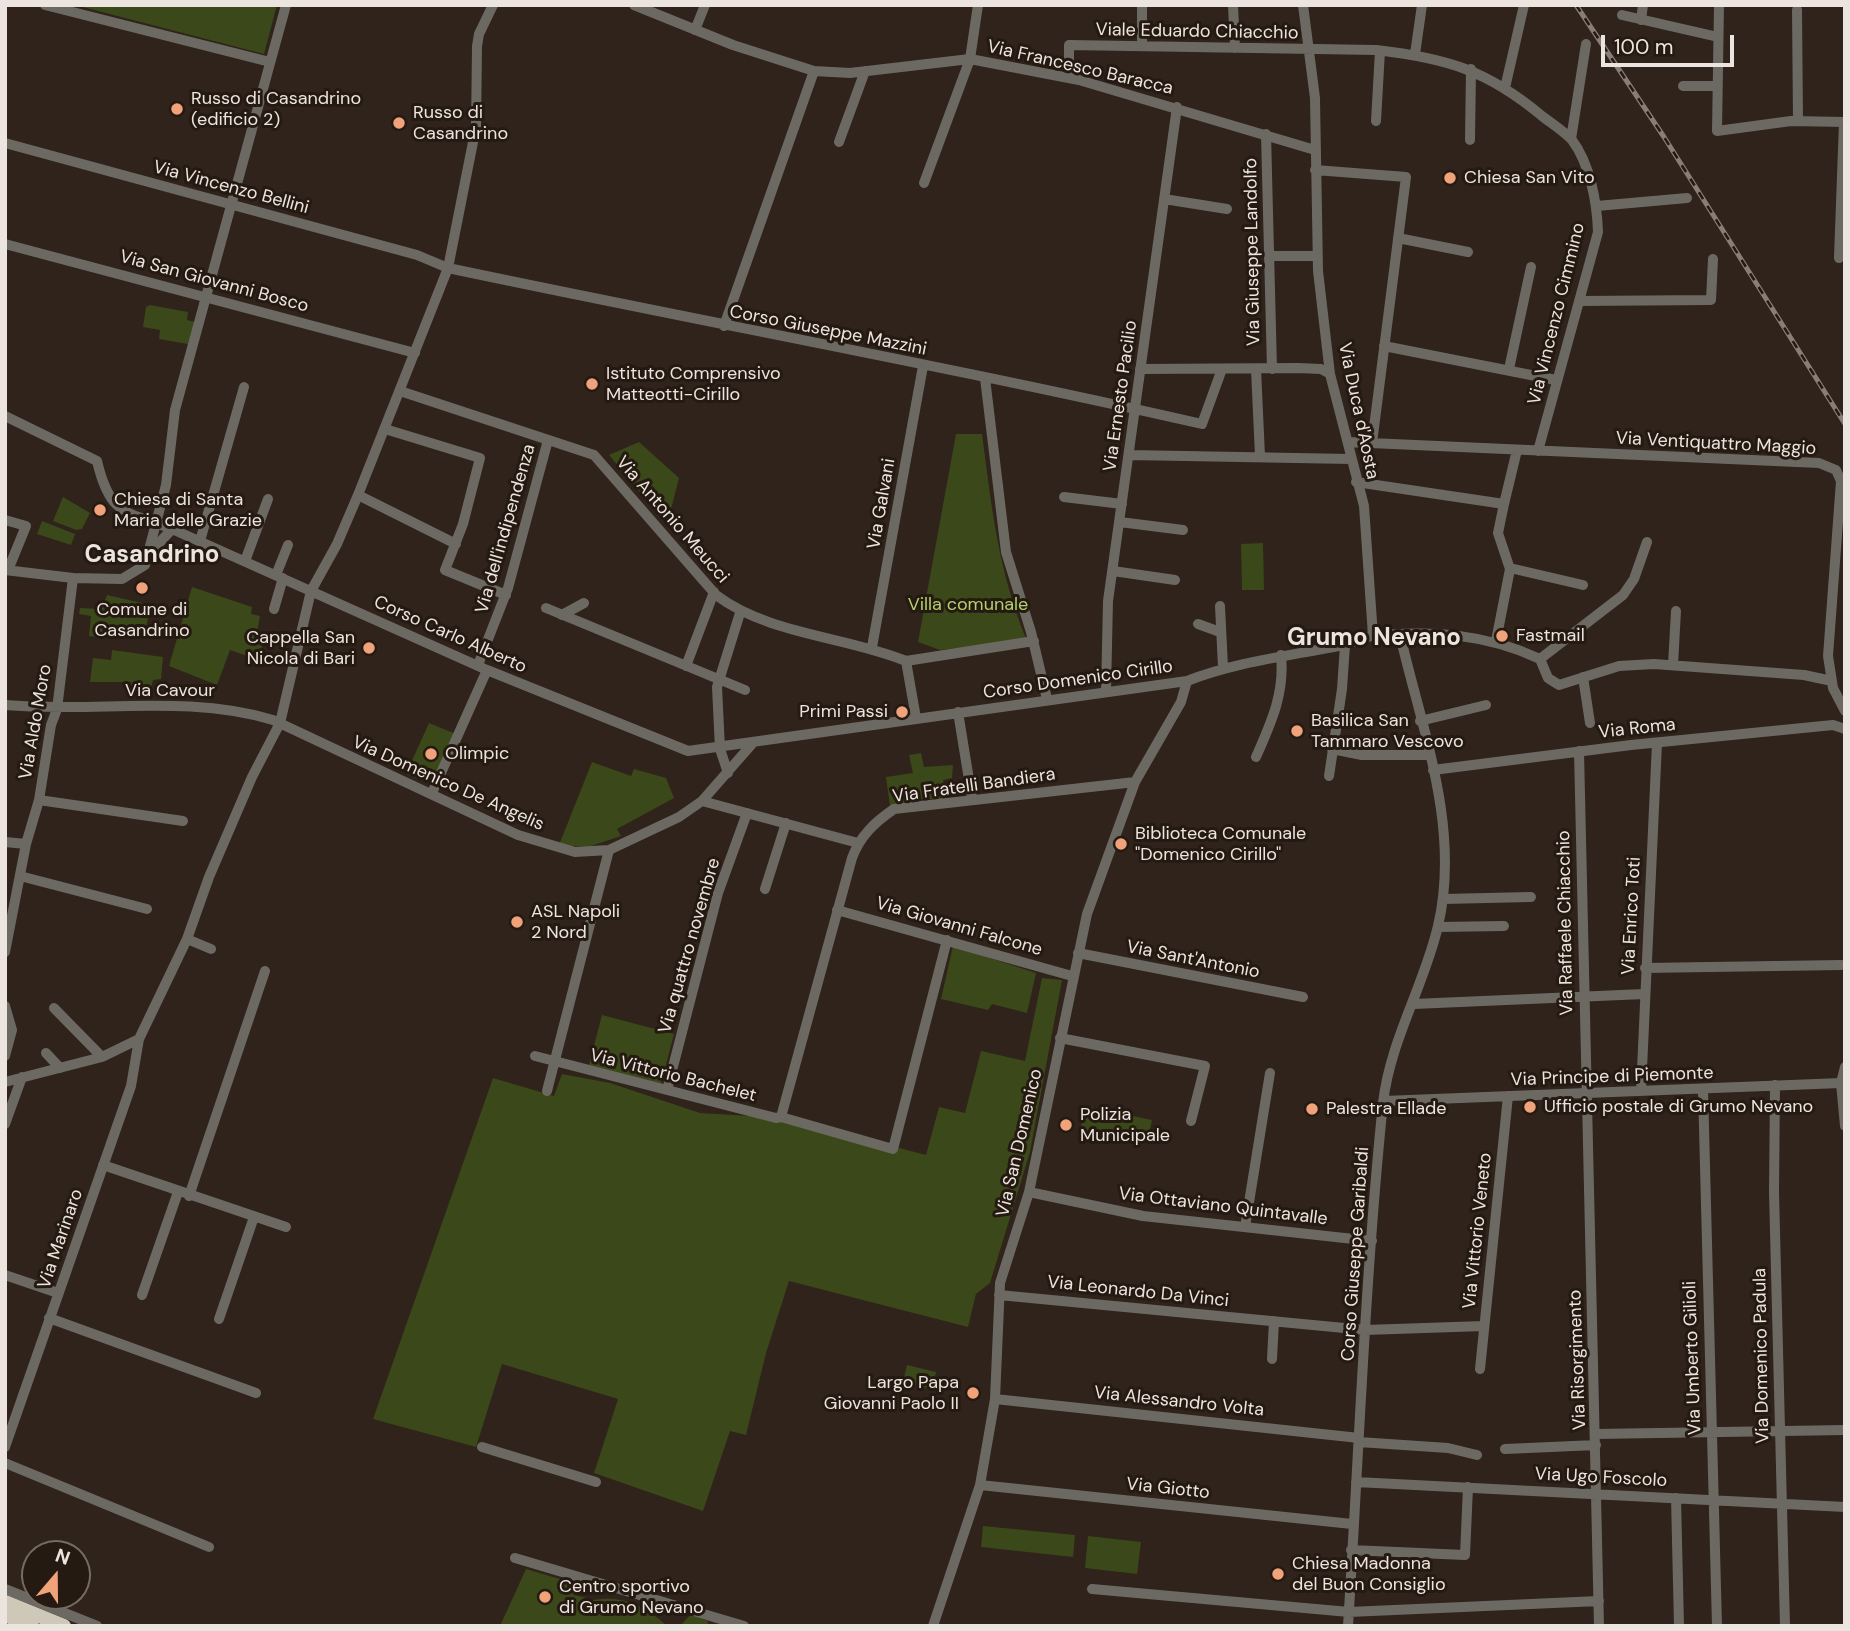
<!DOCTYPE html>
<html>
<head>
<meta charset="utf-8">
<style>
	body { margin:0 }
	#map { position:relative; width:1850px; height:1631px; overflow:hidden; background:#2f231b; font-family:"DM Sans",sans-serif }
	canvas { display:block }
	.frame { position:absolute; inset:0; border:7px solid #ece4de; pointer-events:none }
	.north { position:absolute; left:21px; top:1540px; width:70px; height:70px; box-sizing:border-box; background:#251a12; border:2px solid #756b64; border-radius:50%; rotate:20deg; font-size:19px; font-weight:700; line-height:28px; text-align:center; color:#ece4de }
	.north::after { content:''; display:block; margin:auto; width:24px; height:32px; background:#f0a27a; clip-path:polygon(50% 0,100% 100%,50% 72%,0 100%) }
	.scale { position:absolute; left:1601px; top:35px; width:133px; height:32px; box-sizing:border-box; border:4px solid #ece4de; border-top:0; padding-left:9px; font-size:21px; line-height:24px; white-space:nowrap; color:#ece4de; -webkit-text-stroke:5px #251a12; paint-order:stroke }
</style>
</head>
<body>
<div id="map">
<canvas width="1850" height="1631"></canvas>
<div class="frame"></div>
<div class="north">N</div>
<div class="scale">100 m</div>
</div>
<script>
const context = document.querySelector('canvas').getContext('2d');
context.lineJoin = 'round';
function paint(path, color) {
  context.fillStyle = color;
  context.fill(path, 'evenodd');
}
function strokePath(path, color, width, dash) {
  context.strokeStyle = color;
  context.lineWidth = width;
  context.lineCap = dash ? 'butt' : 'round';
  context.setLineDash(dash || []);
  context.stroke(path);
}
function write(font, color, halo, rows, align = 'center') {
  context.font = font + ' "DM Sans",sans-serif';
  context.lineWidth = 6;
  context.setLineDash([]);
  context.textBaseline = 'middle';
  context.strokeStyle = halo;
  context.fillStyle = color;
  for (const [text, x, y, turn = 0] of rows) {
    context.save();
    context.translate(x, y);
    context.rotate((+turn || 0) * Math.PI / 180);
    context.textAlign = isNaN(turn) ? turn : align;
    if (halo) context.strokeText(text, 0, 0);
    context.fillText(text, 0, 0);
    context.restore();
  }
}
paint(new Path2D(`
	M75,5H277L264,54Z
	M150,305L188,312L187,320L195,322L188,344L159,339L160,330L143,327L146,307Z
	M956,434H982C992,509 998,570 1027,641L940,650L918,642Z
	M639,442L679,478L668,521H664L609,455Z
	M63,497L90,513L82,529L76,530L53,521Z
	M42,521L75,534L71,545L37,534Z
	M1263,543L1264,590H1242L1241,544Z
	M192,587L252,607L251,614L260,616L257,632L265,635L258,660L230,650L217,685L169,666Z
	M107,595L151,605L144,636L105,632L104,638L89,636L91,616L79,614L80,608L101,609Z
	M112,650L163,657L161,679L153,680L151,688L131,689V682H90L93,658L111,660Z
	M429,723L456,734L433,785L406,774Z
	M921,753L924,767L953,765L952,778L943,780L946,799H921L890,806L886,777L913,773L909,755Z
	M592,762L631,776L634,769L666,778L674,798L617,829L621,836L588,847L559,845Z
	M953,946L1036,973L1027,1013L992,1004L988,1010L941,999Z
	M1042,978L1062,980L1030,1152L990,1283L976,1294L968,1327L789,1281L766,1353L746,1435L730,1431L703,1511L594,1473L618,1399L502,1364L476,1447L373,1419L493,1078L554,1096L562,1074L610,1083L700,1113L784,1118L926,1155L939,1107L965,1113L981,1051L1025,1061Z
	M602,1015L674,1034L661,1084L589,1065Z
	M1085,1106L1152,1120L1148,1139L1102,1131L1100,1140L1079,1138Z
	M907,1365L936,1372L932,1389L903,1382Z
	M983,1526L1075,1535L1073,1557L981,1547Z
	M1088,1536L1141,1542L1137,1574L1085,1568Z
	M526,1569L570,1582L574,1595L587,1598L588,1601C621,1594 642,1604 666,1625L682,1624L690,1615L708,1621L707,1626H500Z`), '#3b4819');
strokePath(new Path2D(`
	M45,5L270,62
	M634,5L733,45L814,71L850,73L970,59L1079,80L1315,150
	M1142,5V46
	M1233,5L1235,48
	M1303,5L1315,98L1318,271L1330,374L1364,506L1373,636
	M1719,5L1717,131L1791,121L1845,122
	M1797,10L1798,121
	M1622,15L1718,37
	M1641,20L1643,5
	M695,30L705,5
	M1415,54L1422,5
	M1069,78V45L1376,50C1446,58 1487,70 1542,116C1551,123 1564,131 1572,140C1590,164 1597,202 1598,232L1538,451
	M1683,86H1717
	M1505,88L1524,5
	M1376,121L1380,51
	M1266,134L1272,369
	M1571,139L1586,44
	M1470,140L1471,69
	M839,142L865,71
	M5,143L417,255L448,268C699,321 952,367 1202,424L1222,369
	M1315,170L1406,177L1372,443
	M924,183L970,59L978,5
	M1164,199L1227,209
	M1597,206L1687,198
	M1398,238L1468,252
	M5,244L415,353
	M1270,256H1317
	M1839,258L1844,122
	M1579,301L1711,300L1713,259
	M724,326L814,71
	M1384,346L1556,380
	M1140,369L1298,368L1321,369L1330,374
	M1256,369L1260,456
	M1509,369L1531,267
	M985,378L1006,552L1031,632L1047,699
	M400,391L594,455L716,595C769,635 845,636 906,661
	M5,416L97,461C110,516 125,511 172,529L487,670L688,751L1187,681C1239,661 1290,656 1343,645C1353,643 1362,637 1373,636C1432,630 1487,634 1540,659L1548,678L1559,685L1619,666L1654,664L1804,675L1832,681
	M385,429L480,458L463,524L445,570L506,595
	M1348,442L1819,463L1836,470L1841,481L1828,656L1833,688L1845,711
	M1129,455L1351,459
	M1356,482L1504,504L1517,450
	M358,495L456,544
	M1064,497L1122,504
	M5,520L26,526L8,570
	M1120,522L1183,530
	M200,541L244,387
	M149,554L172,529
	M245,561L268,499
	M1510,568L1583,585
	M5,570L73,578L122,579L145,565L166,485L175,410L286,5
	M1113,571L1175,580
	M276,575L288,545
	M1220,606L1223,667
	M546,608L745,690
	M274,609L283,578
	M562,615L584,603
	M1198,624L1220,632
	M1496,641L1510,569L1498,533L1504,504
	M872,647L923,366
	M1540,659L1623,595L1634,579L1647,542
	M906,661L1034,641
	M906,661L916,718
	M478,665L508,588L548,440
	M1673,665L1676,611
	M686,666L714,592
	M1583,677L1590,723
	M1106,691L1108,601L1177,107
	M5,705C95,713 186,694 273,720L518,835L575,852L609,850L679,817L702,801L752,744
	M958,712L972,798
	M1420,721L1486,705
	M1332,749L1362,755H1428
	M1579,751L1599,1626
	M1256,757C1271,723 1285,693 1281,655
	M1433,770L1631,745L1833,725L1845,729
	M728,773L720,749L717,687L740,613
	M1329,776L1342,689L1345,645
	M432,793L487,670
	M39,800L183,821
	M702,801L858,843
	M5,842L26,844
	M20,876L147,909
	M765,889L786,823
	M1443,899L1531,897
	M837,910L1072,976
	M1438,927L1504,926
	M187,939L211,949
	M5,952L26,844L39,800L51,725L57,709L73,578
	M1078,953L1303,997
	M1645,968L1841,965
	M1414,1004L1644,994
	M5,1006L12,1030L5,1056
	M54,1008L102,1057
	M1060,1038L1205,1066L1191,1121
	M46,1053L60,1068
	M535,1056L776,1118L781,1117L852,858C860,836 875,822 894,809L1135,782
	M1845,1067L1841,1083L1845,1126
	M5,1082L102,1057L139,1039L187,939L209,877L252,777L280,723L311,591L337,544L358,495L448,268L476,127L477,46L479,34L493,5
	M1775,1085L1774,1192L1785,1626
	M1703,1089L1717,1626
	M667,1090L718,893L747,813
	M547,1091L609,850
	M1641,1091L1657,743
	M1384,1101L1841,1083
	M781,1117L893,1149L947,940
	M5,1124L22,1077
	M103,1165L286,1227
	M1029,1192L1143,1216L1372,1241
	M189,1196L265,971
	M1245,1227L1270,1073
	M5,1275L58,1293
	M142,1295L178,1192
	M999,1295L1365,1330L1484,1326
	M49,1318L256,1393
	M219,1319L254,1217
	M1272,1359L1274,1321
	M1480,1369L1508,1096
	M995,1399L1359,1438
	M1596,1434L1845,1430
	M1359,1442L1448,1448L1477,1455
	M5,1447L131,1086L139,1039
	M482,1447L596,1482
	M1505,1449L1596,1445
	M5,1463L209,1547
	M1356,1482L1845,1507
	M980,1485L1352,1524
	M1676,1498L1679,1626
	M1351,1550L1465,1555L1468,1487
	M515,1558L744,1626
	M5,1589L97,1626
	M1092,1589L1349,1612L1599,1601
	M933,1626L980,1485L995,1399L1000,1283L1029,1192L1087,914L1135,782L1181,702L1187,681
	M1348,1626C1359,1451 1365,1277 1383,1103C1390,1041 1424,986 1438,926C1461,828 1422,730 1400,635`), '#6c6963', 10);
strokePath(new Path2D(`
	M5,1602L64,1626
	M5,1615L32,1626`), '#cdc8b7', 14);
const rail = new Path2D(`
	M1576,5L1664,137L1845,424`);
strokePath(rail, '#887e77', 5);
strokePath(rail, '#251a12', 2.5, [8]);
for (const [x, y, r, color] of [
	[177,109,7,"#f0a27a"],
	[399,123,7,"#f0a27a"],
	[1450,178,7,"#f0a27a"],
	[592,384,7,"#f0a27a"],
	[100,510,7,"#f0a27a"],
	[142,588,7,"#f0a27a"],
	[1502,636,7,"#f0a27a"],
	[369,648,7,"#f0a27a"],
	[902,712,7,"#f0a27a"],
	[1297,731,7,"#f0a27a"],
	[431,754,7,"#f0a27a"],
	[1121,844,7,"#f0a27a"],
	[517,922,7,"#f0a27a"],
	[1530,1107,7,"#f0a27a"],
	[1312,1109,7,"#f0a27a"],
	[1066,1125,7,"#f0a27a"],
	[973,1393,7,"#f0a27a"],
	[1278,1574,7,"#f0a27a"],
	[545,1597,7,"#f0a27a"]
]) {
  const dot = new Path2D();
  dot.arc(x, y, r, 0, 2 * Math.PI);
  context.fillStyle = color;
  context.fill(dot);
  strokePath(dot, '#251a12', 2.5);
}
write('18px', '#ece4de', '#251a12', [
	["Viale Eduardo Chiacchio",1197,32,1],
	["Via Francesco Baracca",1080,68,13],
	["Via Vincenzo Bellini",231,188,15],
	["Via Giuseppe Landolfo",1253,252,-91],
	["Via San Giovanni Bosco",214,282,15],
	["Via Vincenzo Cimmino",1557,314,-76],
	["Corso Giuseppe Mazzini",828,331,11],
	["Via Ernesto Pacilio",1121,396,-82],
	["Via Duca d'Aosta",1358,411,78],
	["Via Ventiquattro Maggio",1716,444,3],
	["Via Galvani",882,504,-80],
	["Via Antonio Meucci",672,520,49],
	["Via dell'indipendenza",506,529,-74],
	["Corso Carlo Alberto",450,635,24],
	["Corso Domenico Cirillo",1078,680,-8],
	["Via Cavour",170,691],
	["Via Aldo Moro",36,722,-80],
	["Via Roma",1637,729,-6],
	["Via Domenico De Angelis",448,784,24],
	["Via Fratelli Bandiera",974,786,-8],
	["Via Enrico Toti",1632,916,-87],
	["Via Raffaele Chiacchio",1566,923,-91],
	["Via Giovanni Falcone",959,927,16],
	["Via quattro novembre",690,946,-74],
	["Via Sant'Antonio",1193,960,11],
	["Via Vittorio Bachelet",673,1076,14],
	["Via Principe di Piemonte",1612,1077,-2],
	["Via San Domenico",1020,1143,-77],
	["Via Ottaviano Quintavalle",1223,1207,7],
	["Via Vittorio Veneto",1478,1231,-84],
	["Via Marinaro",61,1239,-71],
	["Corso Giuseppe Garibaldi",1356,1254,-86],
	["Via Leonardo Da Vinci",1138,1292,6],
	["Via Domenico Padula",1762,1356,-91],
	["Via Umberto Gilioli",1693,1358,-92],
	["Via Risorgimento",1578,1360,-92],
	["Via Alessandro Volta",1179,1402,6],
	["Via Ugo Foscolo",1601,1478,3],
	["Via Giotto",1168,1489,6]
]);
write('18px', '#ece4de', '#251a12', [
	["Russo di Casandrino",191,99],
	["(edificio 2)",191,120],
	["Russo di",413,113],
	["Casandrino",413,134],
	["Chiesa San Vito",1464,178],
	["Istituto Comprensivo",606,374],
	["Matteotti-Cirillo",606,395],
	["Chiesa di Santa",114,500],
	["Maria delle Grazie",114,521],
	["Comune di",142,610,"center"],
	["Casandrino",142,631,"center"],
	["Fastmail",1516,636],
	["Cappella San",355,638,"right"],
	["Nicola di Bari",355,659,"right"],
	["Primi Passi",888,712,"right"],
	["Basilica San",1311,721],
	["Tammaro Vescovo",1311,742],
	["Olimpic",445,754],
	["Biblioteca Comunale",1135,834],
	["\"Domenico Cirillo\"",1135,855],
	["ASL Napoli",531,912],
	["2 Nord",531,933],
	["Ufficio postale di Grumo Nevano",1544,1107],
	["Palestra Ellade",1326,1109],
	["Polizia",1080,1115],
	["Municipale",1080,1136],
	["Largo Papa",959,1383,"right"],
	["Giovanni Paolo II",959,1404,"right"],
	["Chiesa Madonna",1292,1564],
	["del Buon Consiglio",1292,1585],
	["Centro sportivo",559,1587],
	["di Grumo Nevano",559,1608]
], 'left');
write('18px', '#b3d16b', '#251a12', [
	["Villa comunale",968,605]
]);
write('bold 24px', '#ece4de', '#251a12', [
	["Casandrino",152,556],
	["Grumo Nevano",1374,639]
]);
</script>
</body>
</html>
